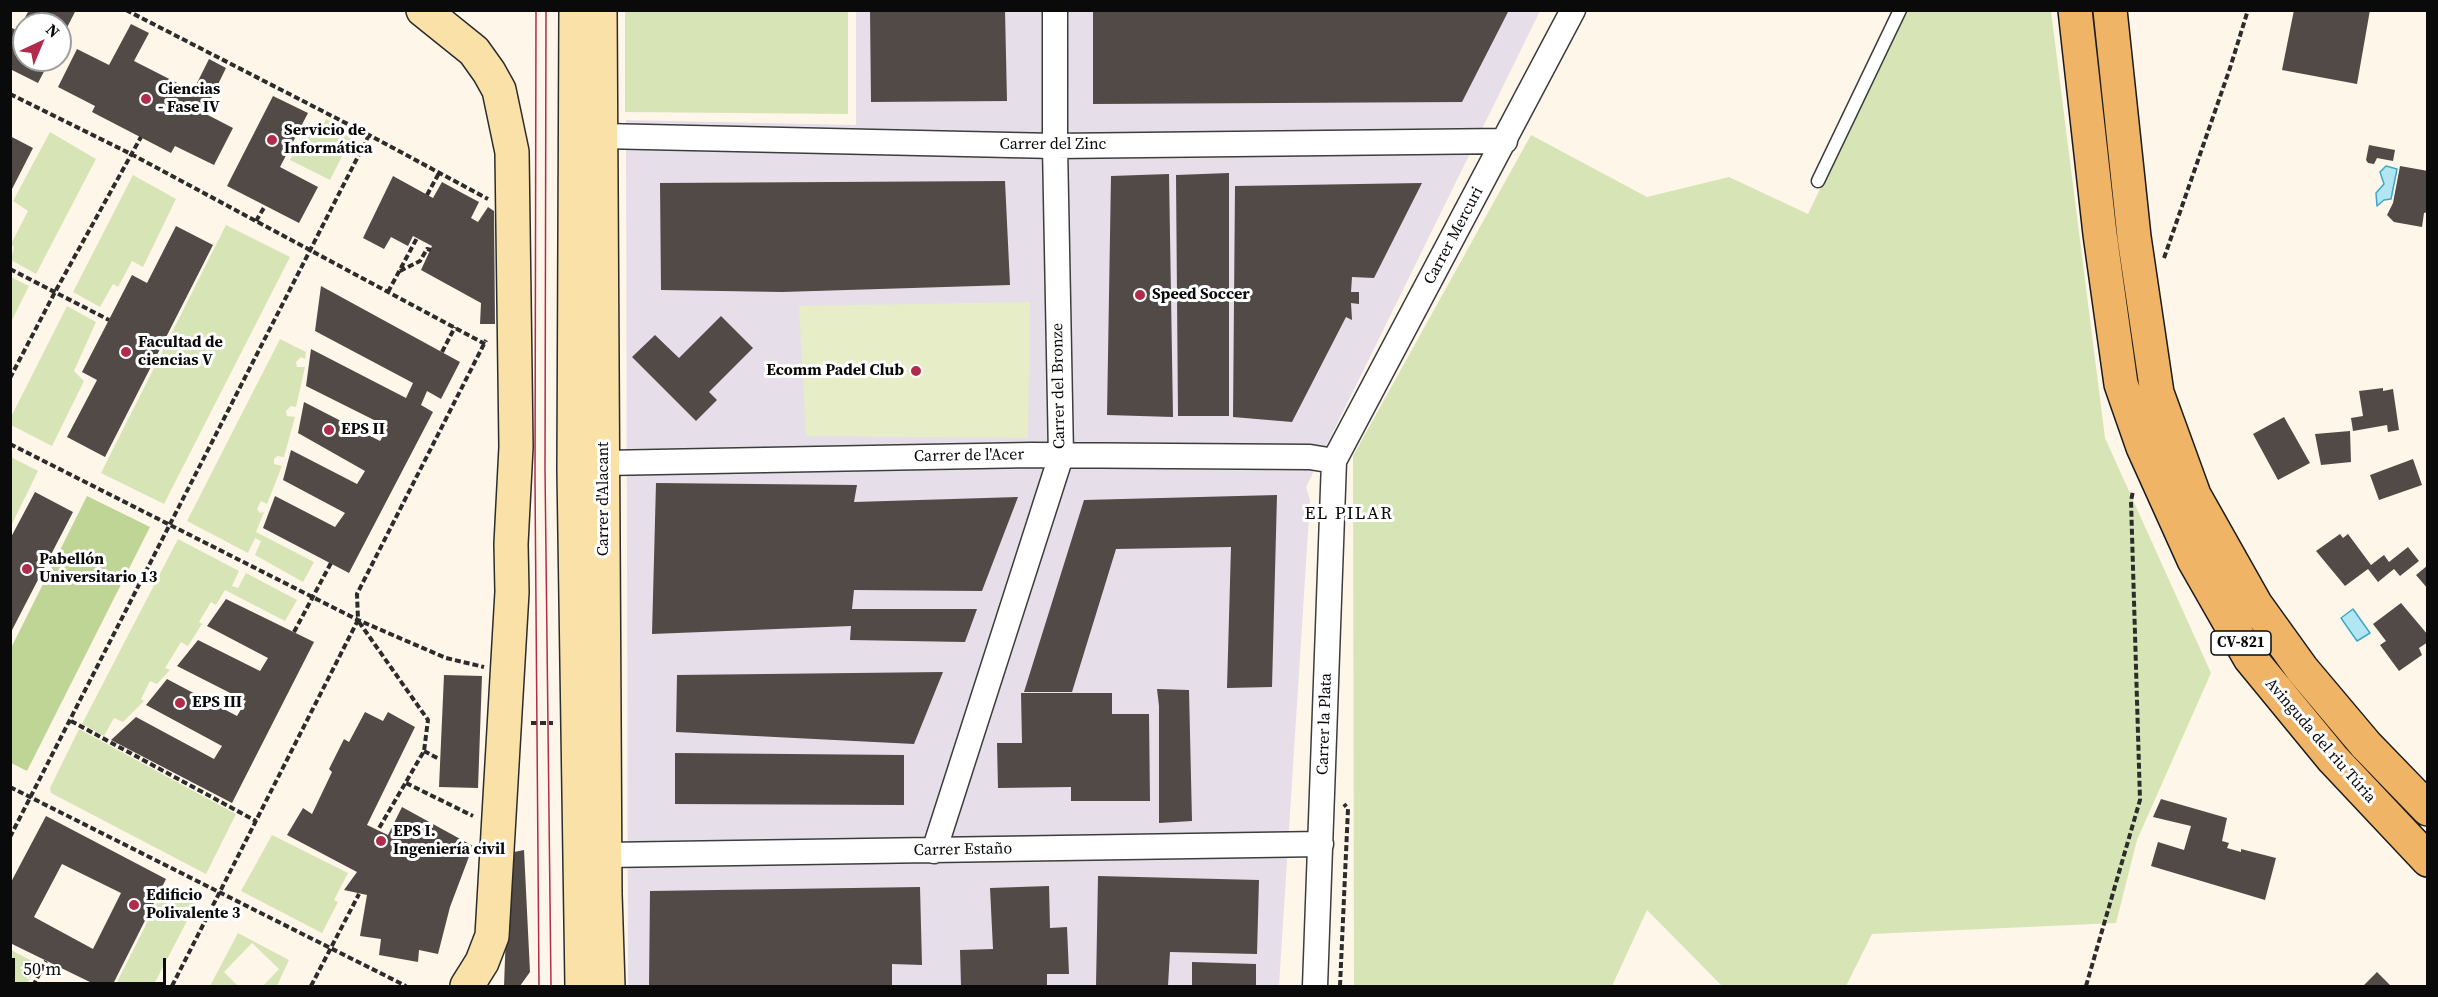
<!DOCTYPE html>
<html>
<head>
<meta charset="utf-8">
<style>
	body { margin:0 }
	#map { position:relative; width:2438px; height:997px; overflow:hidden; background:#fef6e9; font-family:"Source Serif 4",serif }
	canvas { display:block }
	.frame { position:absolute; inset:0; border:12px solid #0a0a0a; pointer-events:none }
	.north { position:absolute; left:12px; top:12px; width:60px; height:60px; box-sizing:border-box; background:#fff; border:2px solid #9d9d9d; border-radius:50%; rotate:44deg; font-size:16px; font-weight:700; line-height:24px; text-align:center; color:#0a0a0a }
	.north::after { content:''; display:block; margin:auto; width:21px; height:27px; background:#b12c4c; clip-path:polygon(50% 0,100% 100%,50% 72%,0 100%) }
	.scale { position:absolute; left:12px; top:958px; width:154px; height:27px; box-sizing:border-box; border:3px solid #0a0a0a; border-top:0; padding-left:8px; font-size:18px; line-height:21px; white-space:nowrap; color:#0a0a0a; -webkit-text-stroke:4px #fff; paint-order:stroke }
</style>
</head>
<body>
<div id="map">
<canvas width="2438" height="997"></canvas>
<div class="frame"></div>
<div class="north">N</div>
<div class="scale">50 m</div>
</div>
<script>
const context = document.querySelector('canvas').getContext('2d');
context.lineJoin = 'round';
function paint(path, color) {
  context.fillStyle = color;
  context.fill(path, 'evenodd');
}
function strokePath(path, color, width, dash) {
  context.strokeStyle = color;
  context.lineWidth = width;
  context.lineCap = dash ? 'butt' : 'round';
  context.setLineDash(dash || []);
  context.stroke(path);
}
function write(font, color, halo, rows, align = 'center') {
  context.font = font + ' "Source Serif 4",serif';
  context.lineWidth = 6;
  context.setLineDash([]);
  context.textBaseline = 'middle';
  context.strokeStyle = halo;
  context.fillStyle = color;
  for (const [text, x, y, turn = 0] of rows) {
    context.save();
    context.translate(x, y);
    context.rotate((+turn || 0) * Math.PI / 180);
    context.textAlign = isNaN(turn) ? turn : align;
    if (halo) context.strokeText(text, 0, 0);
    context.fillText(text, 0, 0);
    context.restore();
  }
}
paint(new Path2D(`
	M856,11H1540L1306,487L1310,500L1279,986H628L626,120L856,125Z`), '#e6dee9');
paint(new Path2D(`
	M625,11H848V114L625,112Z
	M1905,11H2051L2105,438L2211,673L2137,840L2116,923L1872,934L1846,986H1722L1647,910L1612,986H1354L1353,456L1531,135L1647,197L1729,177L1808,214Z
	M326,119L354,133L330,180L290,160L309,123L321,129Z
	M50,132L96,159L36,274L11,260L14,247L11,244L28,211L13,201Z
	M133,175L176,199L143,267L132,261L118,287L113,284L100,307L73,292Z
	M226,225L290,257L164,504L101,473Z
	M11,277L29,286L11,322Z
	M67,306L96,322L74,371L84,381L52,446L11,425V417Z
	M280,339L306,352L305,359L301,357L296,362L297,367H305L296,407L291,406L286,411L287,416L295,417L284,457L277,456L274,459V464L282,466L267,504L261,501L257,509L260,513L264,512L256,532L314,562L303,582L255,555L261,541L255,538L248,553L187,521Z
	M11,457L38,471L11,526Z
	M178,539L239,571L232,586L238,588L246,573L297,600L285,621L225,590L216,605L211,602L199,622L202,624L188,646L181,642L165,668L170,670L157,684L150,681L141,699L144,701L123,722L114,718L104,736L82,724Z
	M79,729L236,814L206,874L51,793L50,788Z
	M272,835L348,873L334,900L338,902L322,933L241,891Z
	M166,885L198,900L153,986H115Z
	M238,933L289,960L277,986H263L279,969L252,943L224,972L238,986H210Z
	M11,950L38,964L26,986H11Z`), '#d7e5b6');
paint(new Path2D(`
	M87,496L150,527L27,771L11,763V648Z`), '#bed596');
paint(new Path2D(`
	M1030,302L1028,438L806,436L799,306Z`), '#e7edc7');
const water = new Path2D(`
	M2386,166L2397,169L2391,199L2384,200L2377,206L2376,193L2384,184L2380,172Z
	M2353,609L2370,633L2357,641L2341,618Z`);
paint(water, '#b1e6f2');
strokePath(water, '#3da8c4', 1.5);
paint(new Path2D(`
	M29,10H76L60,41V24H24V60H50L38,83L10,69V27L18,31Z
	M870,10H1005L1007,101L871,102Z
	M1093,10H1509L1462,102L1093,104Z
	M2294,10H2370L2357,84L2282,70Z
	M131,24L149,33L134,61L193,91L209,59L226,68L204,113L233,128L214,165L175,146L171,153L92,112L95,106L58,87L77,49L109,65Z
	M273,96L308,113L280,167L318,187L299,223L227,186Z
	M10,136L33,148L10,193Z
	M2369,145L2395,150L2393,161L2377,158L2374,164L2368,163L2366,160Z
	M2400,166L2428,171V212L2424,213L2422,227L2394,222L2387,215L2393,203Z
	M1229,173V416H1178L1176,175Z
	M1169,174L1173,417L1107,415L1111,176Z
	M393,176L433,198L442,182L464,194L479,202L471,218L478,222L488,207L494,211L495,324H480L481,303L421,270L432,246L413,236L408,246L391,237L384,249L363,238Z
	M1005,181L1010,285L782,292L661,290L660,183Z
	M1422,183L1374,278L1352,277L1351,292H1359V304L1351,303L1352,320L1346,317L1292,422L1233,417L1235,186Z
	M176,226L213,245L105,457L67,437L97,380L82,372L132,275L147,283Z
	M321,286L460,362L441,399L427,391L421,405L433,412L349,573L263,528L275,496L335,527L345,513L283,480L291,450L357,484L365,471L298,433L304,402L380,441L388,427L306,386L311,349L406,398L413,383L315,331Z
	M721,316L753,348L709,392L717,400L696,421L632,357L655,335L679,358Z
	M2383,388V391L2393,389L2399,430L2388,432L2387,425L2353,431L2351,418L2363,416L2359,391Z
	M2284,417L2310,463L2278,480L2253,434Z
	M2350,431L2351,462L2321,465L2315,434Z
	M2413,459L2422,485L2379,500L2370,475Z
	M656,483L857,485L854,502L1018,497L982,591L854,590L852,609H977L965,642L850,640L851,626L652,634Z
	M35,492L73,512L10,634V539Z
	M1277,495L1272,687L1227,688L1231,547L1116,549L1072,692H1024L1084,500Z
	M2340,534L2343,538L2348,534L2371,565L2384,555L2389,562L2408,547L2419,561L2400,576L2394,569L2378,582L2368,569L2345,586L2316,551Z
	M2428,565V589L2416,575Z
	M226,599L314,642L232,803L111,740L136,717L214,759L222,746L146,705L167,679L237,716L246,701L177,666L198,640L260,671L268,658L207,626Z
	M2401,603L2428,635V642L2419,648L2422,655L2399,671L2380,645L2386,641L2373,624Z
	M943,672L914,744L676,732L677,675Z
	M444,675L482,676L478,788L439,787Z
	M1157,689L1189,690L1192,821L1159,823V706Z
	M1021,693H1112V714H1149L1150,801H1071V787L998,788L997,743H1022Z
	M365,712L383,721L388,712L415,727L367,825L388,835L402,807L473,846L450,907L438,954L419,950L418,962L379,955L381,939L360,936L367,895L344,890L357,872L287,835L303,808L312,814L332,772L329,769L344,739L349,742Z
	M675,753L904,755V805L675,804Z
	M2161,799L2227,818L2222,841L2229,843L2227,848L2241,852V849L2276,858L2265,900L2151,866L2158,842L2184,850L2191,826L2153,817Z
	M46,816L166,879L112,986H98L10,943V884ZM62,864L121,893L93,949L34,917Z
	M524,850L530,972L520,986H504L509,853Z
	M1098,876L1259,880L1257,954L1170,952L1168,986H1096Z
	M1049,886L1050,928L1067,927L1069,974H1047V986H961L960,950L993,949L990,888Z
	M920,887L922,965L892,964V986H649L650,891Z
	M1192,962L1256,964V986H1192Z
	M2377,972L2391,986H2363Z`), '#524a47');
const lane = new Path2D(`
	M1818,181L1900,10`);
const street = new Path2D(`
	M601,136L1055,146L1505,141
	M604,463L1032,455L1310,457L1334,461
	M934,851L1061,456L1055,146V10
	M606,855L1321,844
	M1315,986L1334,461L1573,10`);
const secondary = new Path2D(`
	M423,10L474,51L489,72L499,90L512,152L516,447L511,544L512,592L492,936L482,962L467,986
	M576,10L574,470L582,986
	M600,10L605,894L608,986`);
const primary = new Path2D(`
	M2075,10L2100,234L2121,384L2143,447L2194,560L2250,658L2333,759L2428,860
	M2110,10L2134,237L2157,393L2194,495L2256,605L2302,669L2366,745L2428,809`);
strokePath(lane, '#3d3d3d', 15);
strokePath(street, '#3d3d3d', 27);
strokePath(secondary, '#2c2c2c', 36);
strokePath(primary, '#1b1b1b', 36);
strokePath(new Path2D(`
	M126,10L369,135L488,199
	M10,94L131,154L485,344
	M427,195L439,173
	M256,221L265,206
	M2164,258L2230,68L2248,10
	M10,269L109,320
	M400,271L420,261L427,249L431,250
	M388,292L417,238
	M442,352L455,327
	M10,378L55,292L141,137
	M10,444L358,620L446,658L484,667
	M359,622L428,720L424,751L378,830
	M294,632L331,563
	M71,721L256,821
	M531,723H553
	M424,751L439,759
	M406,783L473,816
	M10,787L406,986
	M10,837L369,135
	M33,986L46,961
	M172,986L358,620L357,594L486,340
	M311,986L359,894
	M1340,986L1348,809L1344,804
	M2086,986L2140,800L2131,501L2133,491`), '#2c2c2c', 4, [6, 3]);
strokePath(lane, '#fff', 12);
strokePath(street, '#fff', 24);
strokePath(secondary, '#fae1a8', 33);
strokePath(primary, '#f0b466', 33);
strokePath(new Path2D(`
	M536,10L535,480L539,986
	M546,10L545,468L551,986`), '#b12c4c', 1.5);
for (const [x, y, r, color] of [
	[146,99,6,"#b12c4c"],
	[272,140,6,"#b12c4c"],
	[1140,295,6,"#b12c4c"],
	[126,352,6,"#b12c4c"],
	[916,371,6,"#b12c4c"],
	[329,430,6,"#b12c4c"],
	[27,569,6,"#b12c4c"],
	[180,703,6,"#b12c4c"],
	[381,841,6,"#b12c4c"],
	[134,905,6,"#b12c4c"]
]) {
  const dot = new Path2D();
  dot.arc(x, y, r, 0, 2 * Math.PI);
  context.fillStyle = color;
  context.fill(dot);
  strokePath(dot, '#fff', 2);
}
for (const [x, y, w] of [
	[2241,643,60]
]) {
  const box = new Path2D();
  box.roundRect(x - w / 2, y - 12, w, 24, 4.5);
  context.fillStyle = '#fff';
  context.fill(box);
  strokePath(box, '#0a0a0a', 1.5);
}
write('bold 15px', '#0a0a0a', null, [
	["CV-821",2241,643]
]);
write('bold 16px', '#0a0a0a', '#fff', [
	["Ciencias",158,90],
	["- Fase IV",158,108],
	["Servicio de",284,131],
	["Informática",284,149],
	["Speed Soccer",1152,295],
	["Facultad de",138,343],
	["ciencias V",138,361],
	["Ecomm Padel Club",904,371,"right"],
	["EPS II",341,430],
	["Pabellón",39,560],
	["Universitario 13",39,578],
	["EPS III",192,703],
	["EPS I.",393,832],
	["Ingeniería civil",393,850],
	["Edificio",146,896],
	["Polivalente 3",146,914]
], 'left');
write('16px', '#0a0a0a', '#fff', [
	["Carrer del Zinc",1053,145],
	["Carrer Mercuri",1454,236,-62],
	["Carrer del Bronze",1059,386,-91],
	["Carrer de l'Acer",969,456,-1],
	["Carrer d'Alacant",604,499,-90],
	["Carrer la Plata",1325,724,-88],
	["Avinguda del riu Túria",2320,741,49],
	["Carrer Estaño",963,850,-1]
]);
context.letterSpacing = '1.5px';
write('18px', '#0a0a0a', '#fff', [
	["EL PILAR",1349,514]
]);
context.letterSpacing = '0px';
</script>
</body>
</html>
